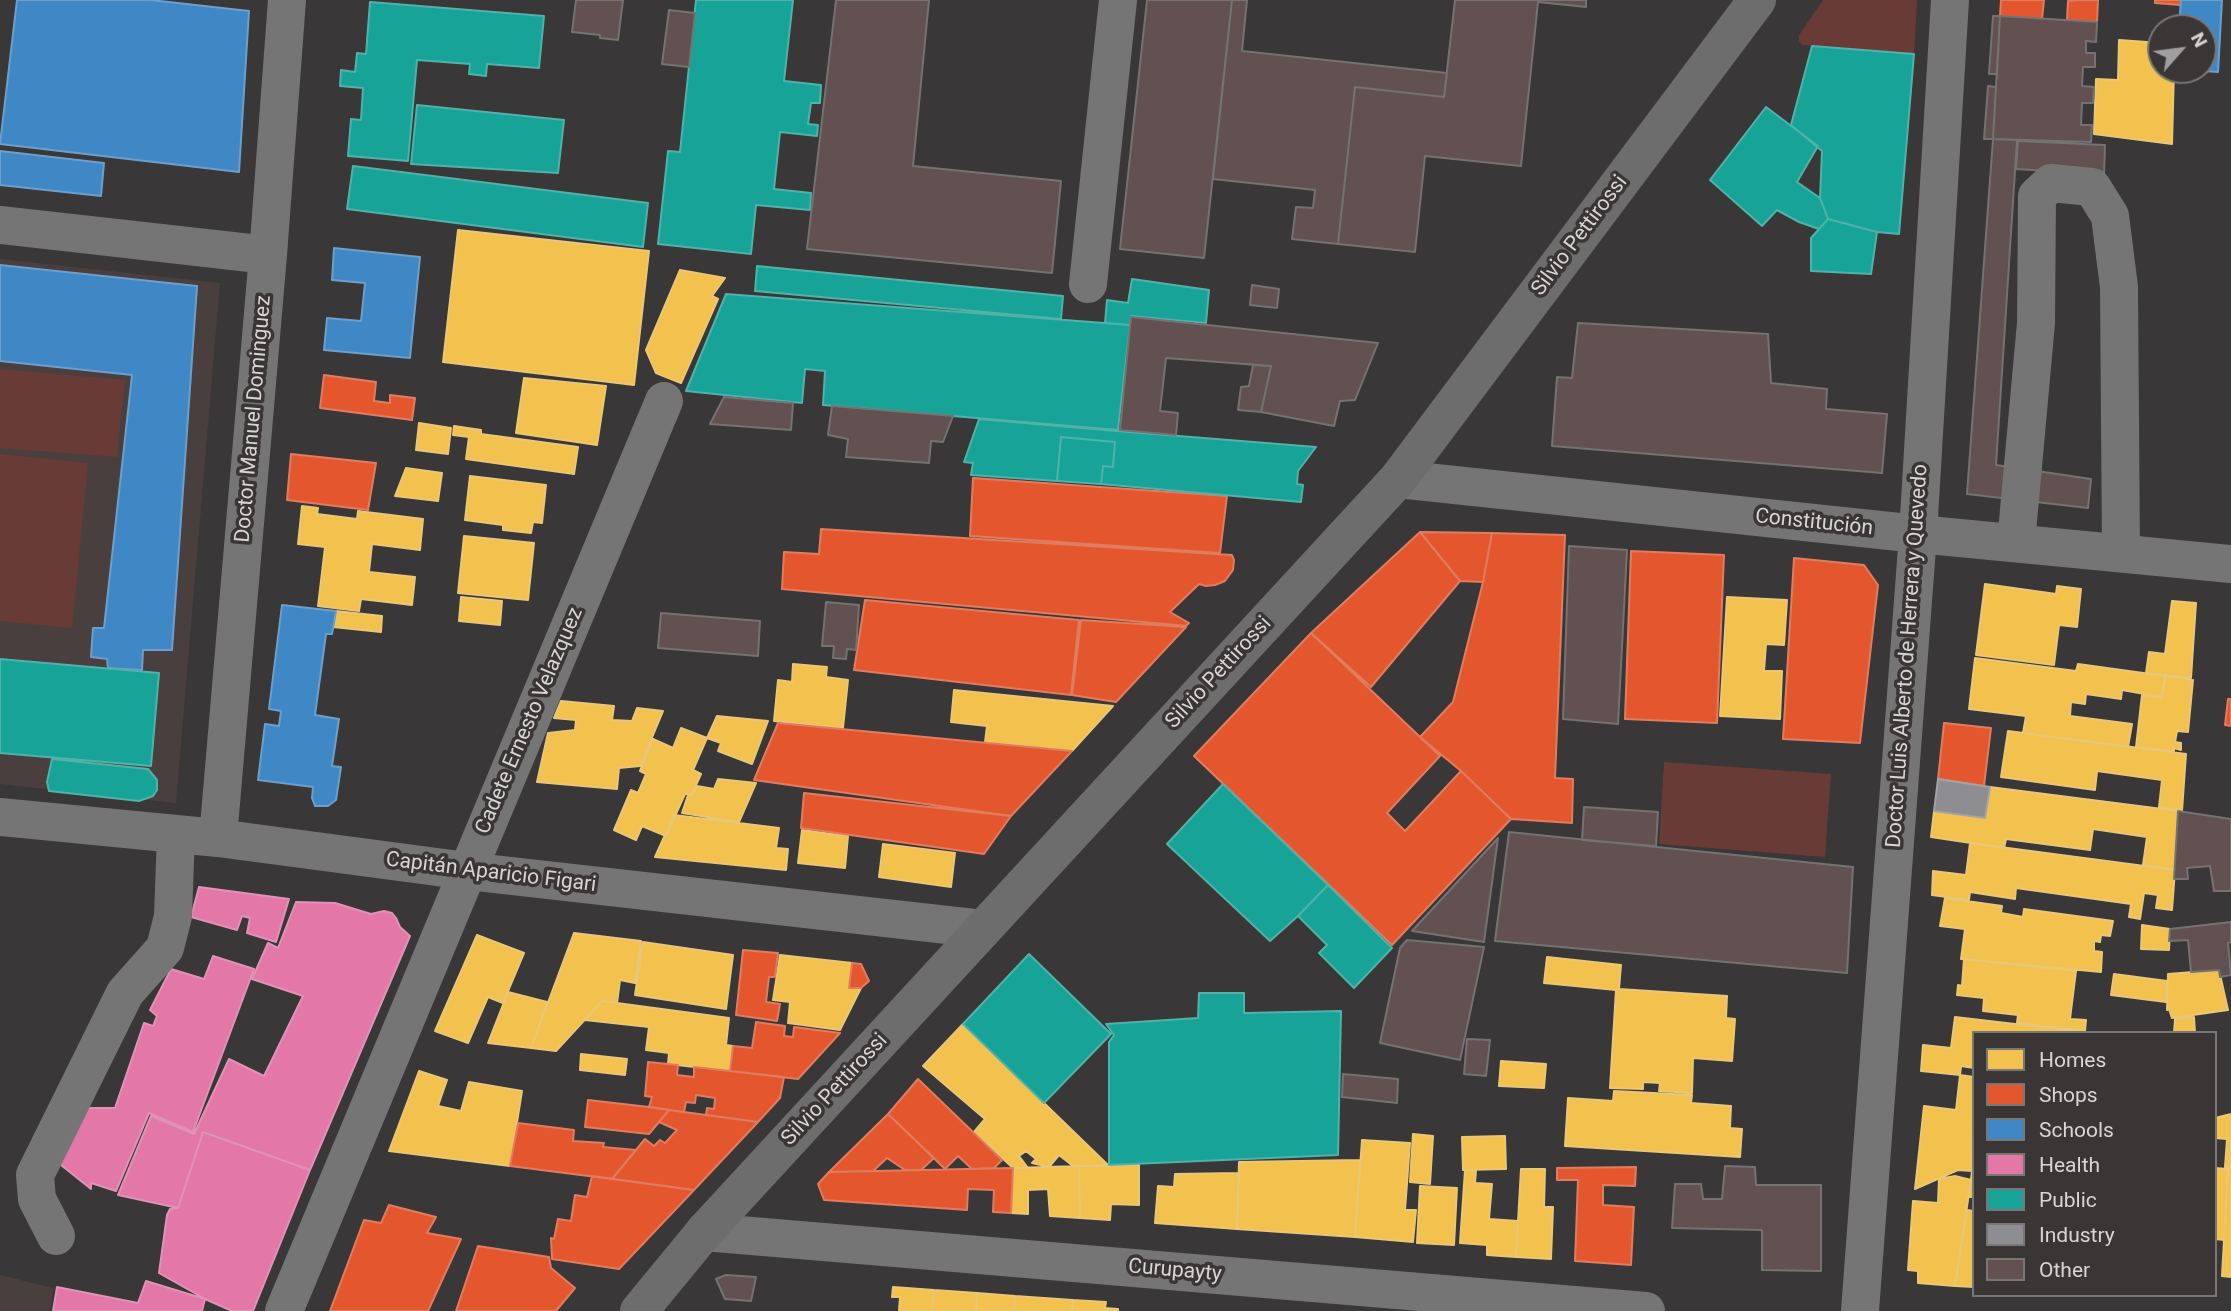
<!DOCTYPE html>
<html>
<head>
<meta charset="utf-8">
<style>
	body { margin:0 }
	#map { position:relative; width:2231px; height:1311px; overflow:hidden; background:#393737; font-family:Roboto,sans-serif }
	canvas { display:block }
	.legend { position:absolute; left:1972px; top:1031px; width:245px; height:266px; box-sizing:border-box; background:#3a3636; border:2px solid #797676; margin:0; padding:9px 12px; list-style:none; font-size:21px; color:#d7d5d5 }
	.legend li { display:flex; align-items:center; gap:14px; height:35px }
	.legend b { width:35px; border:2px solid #797676 }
	.north { position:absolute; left:2147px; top:14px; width:70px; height:70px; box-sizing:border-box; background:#3a3636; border:2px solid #797676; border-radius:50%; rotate:62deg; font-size:19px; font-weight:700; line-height:28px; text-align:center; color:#d7d5d5 }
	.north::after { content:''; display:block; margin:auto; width:24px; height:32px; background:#a09e9e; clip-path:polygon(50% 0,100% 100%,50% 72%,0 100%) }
</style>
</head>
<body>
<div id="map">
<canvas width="2231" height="1311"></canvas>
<ul class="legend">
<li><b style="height:19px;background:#f2c14e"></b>Homes</li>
<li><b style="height:19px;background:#e4572e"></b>Shops</li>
<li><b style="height:19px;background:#3f88c5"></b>Schools</li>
<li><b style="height:19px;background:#e377a8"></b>Health</li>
<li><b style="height:19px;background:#17a398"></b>Public</li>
<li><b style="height:19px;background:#8d8d92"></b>Industry</li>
<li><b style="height:19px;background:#625150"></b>Other</li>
</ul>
<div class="north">N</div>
</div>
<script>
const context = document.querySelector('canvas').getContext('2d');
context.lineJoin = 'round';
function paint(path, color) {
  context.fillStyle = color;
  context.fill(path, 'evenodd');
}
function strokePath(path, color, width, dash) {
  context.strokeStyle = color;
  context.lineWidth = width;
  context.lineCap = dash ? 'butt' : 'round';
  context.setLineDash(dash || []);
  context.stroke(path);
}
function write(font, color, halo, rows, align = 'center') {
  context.font = font + ' Roboto,sans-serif';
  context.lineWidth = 7;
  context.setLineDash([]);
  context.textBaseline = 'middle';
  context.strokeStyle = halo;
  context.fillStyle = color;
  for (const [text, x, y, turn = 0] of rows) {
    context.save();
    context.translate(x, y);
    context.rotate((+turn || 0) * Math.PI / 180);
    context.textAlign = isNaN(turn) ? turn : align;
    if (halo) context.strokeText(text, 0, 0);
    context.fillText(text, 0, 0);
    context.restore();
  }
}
paint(new Path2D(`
	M0,259L220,283L176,803L0,784Z
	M0,1275L54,1288L50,1311H0Z`), '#493f3e');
paint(new Path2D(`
	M1823,0H1917L1914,54L1803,45L1799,41V35Z
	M0,369L125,380L117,457L0,448Z
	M0,454L88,463L72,628L0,621Z
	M1664,762L1831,774L1825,857L1659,844Z`), '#693b37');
const homes = new Path2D(`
	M2119,40L2161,43V70H2174L2172,144L2094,134L2096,79L2118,80Z
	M458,230L649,251L634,385L443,362Z
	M680,270L725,278L712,296L718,299L681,383L656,373L646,350Z
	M524,378L606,386L597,445L516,433Z
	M419,423L451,428L448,454L416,450Z
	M454,426L481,430V434L578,447L574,474L466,459L469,437L453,435Z
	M406,468L442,473L438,501L395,496Z
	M470,476L546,485L542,523L533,522L531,533L503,530V525L465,520Z
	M302,506L318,508L317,514L357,519L358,511L423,519L420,550L372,544L369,572L415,577L412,605L361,599L359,611L318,606L325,547L298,544Z
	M464,536L534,543L528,600L458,593Z
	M1985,584L2056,594L2057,586L2081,589L2077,627L2059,625L2054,665L1976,655Z
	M461,597L502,601L500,625L459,621Z
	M1727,597L1787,600L1784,645L1766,644L1764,671H1782L1780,719L1720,716Z
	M2172,601L2196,603L2191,678L2146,673L2149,652L2165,654Z
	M336,611L382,616L381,632L333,627Z
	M1975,658L2076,671L2078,664L2165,676L2162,697L2122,690L2121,699L2086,694L2085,704L2071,702L2070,716L2132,724L2128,747L2023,733L2026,716L1969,709Z
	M793,664L827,667L826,677L848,680L843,728L774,721L778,680L792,682Z
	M2166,676L2193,680L2188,732L2177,731L2175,742L2181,743V750L2174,748V751L2136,747L2142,695L2162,698Z
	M954,690L1113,706L1072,751L985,742L987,726L951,722Z
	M561,701L614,706L612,720L632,721L637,708L663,711L640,766L619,768L617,789L537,782L548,733L575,730L576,720L554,718Z
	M717,716L768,721L752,764L718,751L721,743L707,738Z
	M681,728L707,738L693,770L701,774L692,794H685L666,836L642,826L636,840L614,830L631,790L638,793L646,774L640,771L653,739L673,748Z
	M2008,731L2186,754L2182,811L2159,807L2162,780L2097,771L2095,790L2001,777Z
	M718,779L756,783L739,822L682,813L688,795H693L697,786L714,789Z
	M1990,787L2178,811L2175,870L2143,865L2147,837L2093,829L2090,850L2006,839L2004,848L1931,837L1934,811L1985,818Z
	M674,815L779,828L776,848L788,849L786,870L655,857Z
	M802,830L848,836L845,868L798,863Z
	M1970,843L2175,870L2172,910L2156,908L2158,895L2144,893L2140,919L2129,917L2131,904L2016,888L2015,899L1970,892L1969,900L1932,895L1933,871L1966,875Z
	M883,844L955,853L951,887L879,877Z
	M1945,898L2002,906L2001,913L2023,917L2024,909L2113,921L2110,936L2101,935L2100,942L2094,941V951L2102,952L2101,972L1961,959L1965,929L1940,926Z
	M2142,925L2170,929L2169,950L2141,949Z
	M574,933L641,941L635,983L620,980L617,1003L602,1001L556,1051L531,1048Z
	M477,935L524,953L503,1003L488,997L468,1043L435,1031Z
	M643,942L733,955L726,1009L635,995Z
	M780,955L852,963L849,988H861L840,1030L788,1023L790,1002L773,1000Z
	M1547,957L1621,965L1619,989L1727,996L1726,1018L1735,1019L1732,1061L1693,1058L1692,1093L1659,1091L1660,1083L1643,1082V1089L1610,1088L1616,990L1544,983Z
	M1964,959L2076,971L2070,1019L2086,1020L2085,1031L2017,1023L2018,1015L1983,1011L1984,998L1957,995L1958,985L1962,986Z
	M2219,970L2228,1010L2172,1018L2169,1009L2167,1010L2168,974Z
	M2114,974L2167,981L2166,1002L2111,995Z
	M508,992L547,1002L531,1048L488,1043Z
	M602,1001L729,1018L726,1045L733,1046L730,1071L668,1064L669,1053L646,1050L649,1027L585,1020Z
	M1955,1017L2075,1031L2074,1033H1974V1068L1961,1066L1960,1075L1921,1071L1923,1045L1951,1048Z
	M2194,1017L2195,1033H2174L2175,1019Z
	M963,1024L1044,1103L1109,1166H1073L1059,1155L1049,1167L1032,1163L1036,1159L1026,1151L1019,1156L1028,1168H1013L974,1132L985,1119L923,1066Z
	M581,1054L627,1059L625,1075L580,1070Z
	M1501,1061L1546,1064L1544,1088L1499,1086Z
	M419,1071L447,1080L438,1106L461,1111L469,1082L522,1091L510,1166L389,1151Z
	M1960,1075L1974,1077L1972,1171L1958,1170L1915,1189L1924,1106L1956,1110Z
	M1614,1091L1692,1095L1691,1103L1731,1106L1730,1128L1742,1129L1740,1157L1565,1146L1568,1098L1613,1101Z
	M2231,1114V1167H2225L2227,1139L2215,1138V1118Z
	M1413,1134L1433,1136L1430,1184L1410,1182Z
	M1505,1136L1506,1169L1463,1170L1462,1137Z
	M1362,1140L1410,1143L1405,1210H1416L1413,1242L1355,1237Z
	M1360,1160L1355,1237L1237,1229L1239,1162Z
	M1974,1162V1197H1969L1972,1171Z
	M1139,1165V1205L1111,1204L1110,1220L1080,1218L1079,1166Z
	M1079,1166L1080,1218L1050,1216L1048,1189L1028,1190V1214L1011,1213L1013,1168Z
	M2215,1168L2228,1169L2224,1240L2215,1239Z
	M1521,1169H1545L1544,1207H1553L1551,1259L1516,1257Z
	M2228,1169H2231V1277L2222,1276Z
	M1465,1170H1476L1475,1183L1492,1184L1489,1219L1518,1221L1516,1257L1487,1255V1245L1460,1243Z
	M1239,1173L1237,1229L1155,1223L1158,1186L1174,1187L1175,1174Z
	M1955,1176L1971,1180L1955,1286L1918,1283V1271L1908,1270L1913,1201L1938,1203L1939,1179Z
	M1420,1186L1457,1188L1454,1245L1417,1243Z
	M1967,1210L1974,1211V1287L1955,1286Z
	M893,1287L934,1290L932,1311H899L900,1297H892Z
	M934,1290L977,1293L976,1311H932Z
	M977,1293L1015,1296L1014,1311H976Z
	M1015,1296L1073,1300L1072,1311H1014Z
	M1073,1300L1106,1302L1105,1308L1118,1309V1311H1072Z`);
paint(homes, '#f2c14e');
strokePath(homes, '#eac776', 2);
const shops = new Path2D(`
	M2001,0H2044L2042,19L2000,16Z
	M2079,0H2098L2097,22L2067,20L2068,1Z
	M2155,0H2181V5L2155,3Z
	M324,375L376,382L374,401L390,403V395L415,398L412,420L320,408Z
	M291,454L376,463L368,510L287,500Z
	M973,478L1227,496L1220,553L970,536Z
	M821,529L1232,555L1234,560L1233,570L1225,581L1215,585L1206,586L1199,584L1170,612L1189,623L1186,626L782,589L784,552L819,554Z
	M1420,532L1460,581L1371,687L1311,633Z
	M1420,532L1492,533L1483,582L1460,581Z
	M1492,533L1565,535L1555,778L1573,779L1572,823L1511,819L1461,771L1420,737L1453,702L1483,582Z
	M1631,551L1724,555L1717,723L1625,719Z
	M1794,558L1864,565L1878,585L1860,743L1783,739Z
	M865,600L1079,620L1071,695L854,670Z
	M1081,620L1186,627L1116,702L1072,695Z
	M1311,633L1440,756L1387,813L1405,831L1461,771L1511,819L1392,945L1194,756Z
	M2228,699H2231V726L2225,725Z
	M778,723L1072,751L1011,816L754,780Z
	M1944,723L1991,728L1984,786L1938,779Z
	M804,793L1011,816L984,854L801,828Z
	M743,950L778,953L775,977H769L766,1002L780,1004L777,1021L736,1015Z
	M852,963L861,964L869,981L861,988H849Z
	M756,1022L785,1026L784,1036L793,1037L794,1027L840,1033L798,1079L730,1071L733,1046L752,1048Z
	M648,1062L678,1065L677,1075L694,1077V1067L784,1077L780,1098L758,1122L706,1115L707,1108L714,1109L715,1098L696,1095L695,1103L686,1102L684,1112L649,1107L652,1097L645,1096Z
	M918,1079L1002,1160L994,1168L972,1169L958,1156L945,1169L888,1114Z
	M588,1100L649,1107L669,1110L649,1134L585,1127Z
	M669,1110L758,1122L694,1190L612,1179L645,1139L654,1146L660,1140L665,1143L677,1130L659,1122Z
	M888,1114L934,1158L921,1170H905L887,1158L873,1171L829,1172Z
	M518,1123L574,1130L573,1141L604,1143L603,1147L636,1150L612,1179L510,1166Z
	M1636,1167L1635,1186L1603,1185V1205L1634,1207L1631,1265L1575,1261L1578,1180H1557V1168Z
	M1013,1168L1011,1213L993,1212L994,1190L968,1189L967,1210L824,1200L818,1184L829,1172Z
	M592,1176L694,1190L619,1269L552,1259L551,1238L554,1239L558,1219L571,1221L575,1195L587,1197Z
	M389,1205L436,1217L427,1233L461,1239L428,1311H330L364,1220L381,1223Z
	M478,1246L549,1257L551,1268L575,1288L556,1311H456Z`);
paint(shops, '#e4572e');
strokePath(shops, '#e07d60', 2);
const schools = new Path2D(`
	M17,0H151L249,11L239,172L0,144Z
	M2181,0H2222L2218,72L2190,70H2203V28H2179Z
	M0,151L104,163L101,196L0,185Z
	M334,248L420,257L410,358L324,350L327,318L361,321L365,283L332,280Z
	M0,265L197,286L172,650H143L142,670L108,668L107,659L91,657L93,628H104L132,375L0,361Z
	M282,605L336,611L332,634H326L315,715L339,719L332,766L341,767L336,800L328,806H315L312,798L313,787L258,780L265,724L279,726L281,711L269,709Z`);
paint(schools, '#3f88c5');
strokePath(schools, '#6d9fca', 2);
const health = new Path2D(`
	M199,887L289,899L276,942L247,933L250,918L242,916L237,930L191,917Z
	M296,902L335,903L371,914L384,911L392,913L396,918L400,927L410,936L310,1170L203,1132L178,1208L118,1195L151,1116L194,1134L229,1059L264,1076L303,996L252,979L268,943L278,948Z
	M213,956L254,969L193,1132L149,1113L116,1191L91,1183V1189L61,1165L79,1108H115L144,1023L153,1026L157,1016L150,1010L171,969L204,979Z
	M203,1132L310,1170L253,1311H232L205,1299L159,1273L167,1215L170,1209L178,1208Z
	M146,1281L205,1299L202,1311H53L57,1287L138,1303Z`);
paint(health, '#e377a8');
strokePath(health, '#df93b6', 2);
const public = new Path2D(`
	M696,0H793L784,81L821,85L820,103H811L808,124L818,125L817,136L780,132L774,189L811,193L810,210L756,205L751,254L658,244L668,151L680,152Z
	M370,2L544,16L539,68L487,64L486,76L469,74L470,64L417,60L408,161L348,156L351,119L361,120L363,88L340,86L341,70L355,72L357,53L366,54Z
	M1812,46L1914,54L1899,234L1877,232L1828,219L1820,198L1822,151L1791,125Z
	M417,105L564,120L558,173L411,164Z
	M1766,107L1818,146L1797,182L1820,198L1828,219L1819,229L1799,222L1777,210L1762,226L1710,180Z
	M353,166L648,203L643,247L347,209Z
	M1828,219L1877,232L1871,274L1811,271V238Z
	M757,266L1063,296L1061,319L755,291Z
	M1132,279L1209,290L1206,323L1131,316L1130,325L1105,323L1107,300L1128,303Z
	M726,294L1130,325L1118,430L823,405L825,371L805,369L802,403L686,391Z
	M979,419L1104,430L1316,447L1298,471L1297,484L1303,485L1301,502L1101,484L1103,466L1113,467L1115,442L1061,437L1057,481L971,475L973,463L964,462Z
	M1061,437L1115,442L1113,467L1103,466L1101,484L1057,481Z
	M0,659L159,673L151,766L0,753Z
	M52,759L148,769L157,780V790L153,796L139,801L49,791L47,782Z
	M1223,784L1328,885L1298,916L1270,941L1167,844Z
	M1328,885L1392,948L1354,988L1319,953L1327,945L1298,916Z
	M1029,954L1111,1034L1044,1103L963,1024Z
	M1199,993H1244V1013L1341,1011L1338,1155L1109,1165V1042L1114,1035L1106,1024L1198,1018Z`);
paint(public, '#17a398');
strokePath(public, '#51b2aa', 2);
const industry = new Path2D(`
	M1938,779L1990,787L1985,818L1934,811Z`);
paint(industry, '#8d8d92');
strokePath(industry, '#a3a3a6', 2);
const building = new Path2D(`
	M576,0H623L618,40L600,38V35L572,32Z
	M836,0H929L913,166L1061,181L1052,273L807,249Z
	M1147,0H1232L1204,258L1120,249Z
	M1232,0H1247L1242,51L1447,73L1444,97L1355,87L1338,244L1292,239L1296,207L1313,208L1315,190L1213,179Z
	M1455,0H1586V7L1538,2L1521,166L1425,156L1415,252L1338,244L1355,87L1444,97Z
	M669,10L695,13L689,67L662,64Z
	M1993,16H2000L1997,74H1989Z
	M2000,16L2097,22L2096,42L2086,41V53H2095V67H2083L2082,86L2094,87L2093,103H2082L2081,125H2092L2091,142L1993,139Z
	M1988,86L1996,87L1993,139H1984Z
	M1993,139L2017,140L1996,465L2091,479L2088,508L1967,494Z
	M2018,141L2105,145L2104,174L2016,169Z
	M1252,285L1279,289L1277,308L1250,305Z
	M1131,317L1378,343L1355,400L1340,401L1334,426L1261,412L1271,366L1166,358L1160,411L1178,413L1176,435L1120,430Z
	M1578,323L1768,334L1771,383L1827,389L1826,409L1887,414L1882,473L1552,446L1557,377L1572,378Z
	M1253,365L1271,366L1261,412L1238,410L1241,387L1249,386Z
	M724,397L793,403L791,430L710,424Z
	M832,406L953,416L943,442L931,441L929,463L846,457L848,439L828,435Z
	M1569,546L1627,550L1618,724L1563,719Z
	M826,602L859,605L856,650L847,649L846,659L833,658L834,646H822Z
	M661,613L760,621L758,656L658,648Z
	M1584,807L1658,812L1656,846L1582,840Z
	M2178,811L2231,819V891H2214L2210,866L2187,868L2188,879H2174Z
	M1509,832L1853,867L1847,973L1495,941Z
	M1498,838L1484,942L1412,931Z
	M2231,922V942L2228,943L2231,975L2220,977L2219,970L2191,972L2188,940L2169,941L2170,929Z
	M1407,940L1484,947L1460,1060L1380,1043L1400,948Z
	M1467,1039L1490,1040L1486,1076L1464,1074Z
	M1343,1074L1398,1079L1397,1103L1342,1097Z
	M1725,1166L1755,1167L1756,1185H1821V1271L1762,1270V1230L1672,1228L1675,1184H1701L1703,1199H1722Z
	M726,1275L756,1277L751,1301L725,1299L716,1279Z`);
paint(building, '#625150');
strokePath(building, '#747272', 2);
strokePath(new Path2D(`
	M0,225L268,255
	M1088,284L1118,0
	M1398,479L1918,534L2231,564
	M2016,543L2036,323L2037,196L2051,183L2092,187L2110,216L2119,287L2121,553
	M0,817L218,838L467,871L983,929
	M218,838L268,255L287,0
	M704,1232L1646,1311
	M56,1236L37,1199L35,1175L125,993L165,948L173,916L176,834
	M284,1311L664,401
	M1860,1311L1918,534L1950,0`), '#757575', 38);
strokePath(new Path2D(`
	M639,1311L704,1232L1398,479L1757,0`), '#6e6d6d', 38);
write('21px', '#d7d5d5', '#3a3636', [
	["Silvio Pettirossi",1580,236,-53],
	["Doctor Manuel Dominguez",254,419,-85],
	["Constitución",1814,523,6],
	["Doctor Luis Alberto de Herrera y Quevedo",1908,656,-86],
	["Silvio Pettirossi",1219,673,-47],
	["Cadete Ernesto Velazquez",530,721,-67],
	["Capitán Aparicio Figari",491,873,7],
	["Silvio Pettirossi",835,1090,-47],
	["Curupayty",1175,1271,5]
]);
</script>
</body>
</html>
